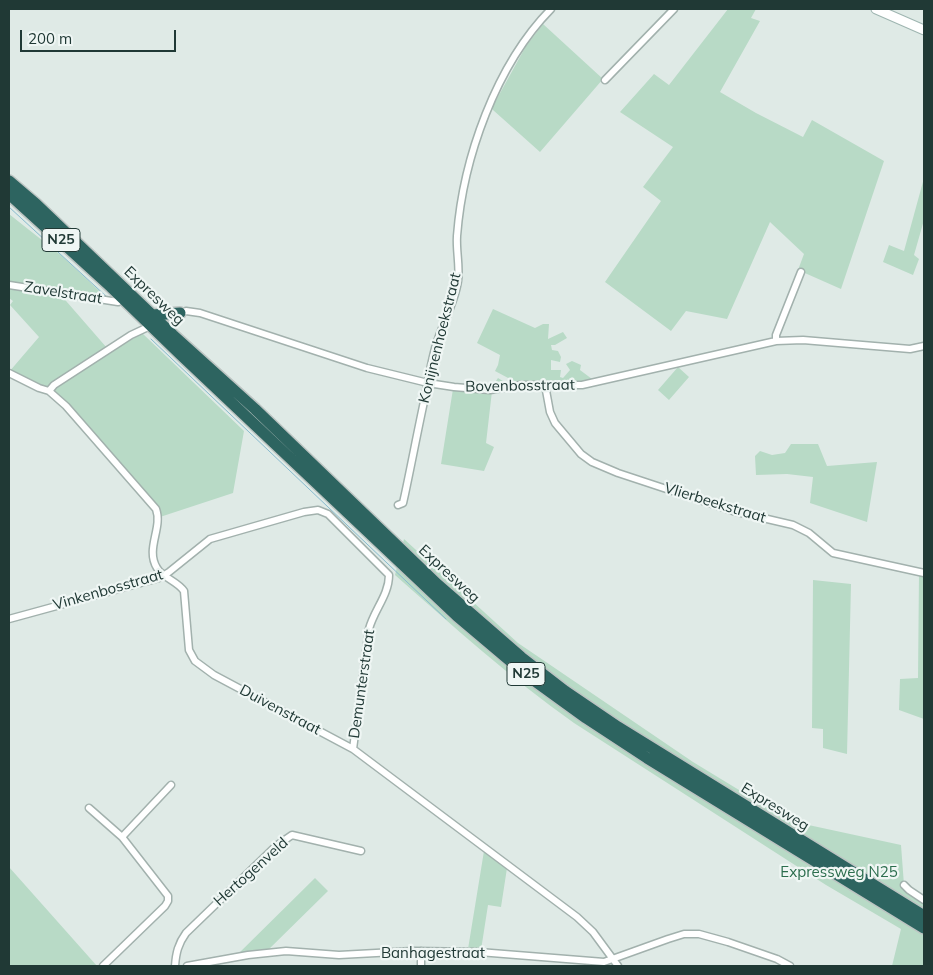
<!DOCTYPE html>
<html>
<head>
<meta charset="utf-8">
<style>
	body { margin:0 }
	#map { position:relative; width:933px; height:975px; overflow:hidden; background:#dfeae6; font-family:Mulish,sans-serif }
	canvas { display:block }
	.frame { position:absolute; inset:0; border:10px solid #203935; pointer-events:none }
	.scale { position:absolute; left:20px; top:30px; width:156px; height:22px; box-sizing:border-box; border:2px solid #203935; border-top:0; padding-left:6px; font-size:15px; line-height:18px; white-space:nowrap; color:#203935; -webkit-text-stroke:4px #eff6f4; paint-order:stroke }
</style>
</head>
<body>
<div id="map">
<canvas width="933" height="975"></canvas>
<div class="frame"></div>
<div class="scale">200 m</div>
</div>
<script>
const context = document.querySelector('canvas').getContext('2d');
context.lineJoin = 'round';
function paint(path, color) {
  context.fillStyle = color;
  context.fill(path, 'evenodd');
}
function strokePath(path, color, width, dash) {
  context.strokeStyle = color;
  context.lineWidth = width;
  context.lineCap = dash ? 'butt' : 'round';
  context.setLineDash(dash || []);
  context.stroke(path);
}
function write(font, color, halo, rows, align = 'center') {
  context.font = font + ' Mulish,sans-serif';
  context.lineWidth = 4.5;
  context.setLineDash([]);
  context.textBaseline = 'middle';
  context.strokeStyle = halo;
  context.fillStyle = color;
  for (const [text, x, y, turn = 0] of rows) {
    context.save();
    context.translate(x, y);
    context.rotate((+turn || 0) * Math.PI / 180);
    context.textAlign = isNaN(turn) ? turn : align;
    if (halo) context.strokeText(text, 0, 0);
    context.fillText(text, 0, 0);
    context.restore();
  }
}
paint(new Path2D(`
	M728,9H756L751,18L760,21L720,92L756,113L803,137L812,120L884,161L841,289L798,270L804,254L770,222L727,319L686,311L671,331L605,282L661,201L643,187L673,147L620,112L654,74L669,85Z
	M543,24L603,79L540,152L493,110L492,103L494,104L526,46Z
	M924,178V220L914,255L919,259L913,275L883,262L889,245L904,251Z
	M9,214L62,256L107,298L60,294L107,348L46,387H43L9,372L39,337L10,305L13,301L9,298Z
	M493,309L535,328L543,324H549L548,339L563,332L567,338L555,345H551L552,350L558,351L561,357L560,362L551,360V370H561L560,377L563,378L570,370L566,364L572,361L581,365L580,370L596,382L521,385L492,391L486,443L494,447L484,471L441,464L453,389H479L480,385L494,384L498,378L506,383L510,379L495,371L498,365L500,355L477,343Z
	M142,333L244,431L233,493L160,517L55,393V388L57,386Z
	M678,367L689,377L669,400L658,390Z
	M791,444H818L827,466L877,462L867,522L810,503L813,477L787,474L756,475L755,456L760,451L772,455L785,453Z
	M404,539L518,643L693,762L790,821L901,845L904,885L902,888L924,902V966H892L901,929L826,885L574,723C510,678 453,626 395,575Z
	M919,574L924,575V719L899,710L900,679L918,678Z
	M813,580L851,584L847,754L823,748V729L812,728Z
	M484,851L507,868L501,907L488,905L481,950L468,949Z
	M9,867L97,966H9Z
	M315,878L328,891L266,952L235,957Z`), '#b8dac6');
strokePath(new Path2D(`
	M9,207L108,298
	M151,339L446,619`), '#88bace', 1);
const street = new Path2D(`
	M605,80L674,9
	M9,285L118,302
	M180,313L186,311L200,313L367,368L428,383L454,387L490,390L521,385H582L776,341L803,340L910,349L924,346
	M776,341V335L801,272
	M9,373L39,388L49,391L66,406L156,509C163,528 145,549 157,568C163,578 177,581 184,591L189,650L195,661L214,675L353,749L577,917L593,932L618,966
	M545,385L550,412L555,423L581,454L592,462L618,473L733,511L793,525L809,533L833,553L924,573
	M49,391L54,385L131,335L146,328
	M398,505L403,503L405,494C412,461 418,429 425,397C428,380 431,362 436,345C442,324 455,303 458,281C460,266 456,251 457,236C463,158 496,65 551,9
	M9,619L159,578L169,572L210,539L304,512L318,510L328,514L389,575C389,595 374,610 369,629L353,749
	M89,808L122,837L168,896V901L165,906L103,966
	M122,837L171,785
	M904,885L909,890L924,900
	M175,966C176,953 178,944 186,933L276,846L292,835L361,851
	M187,966L248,955L286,951L339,955L413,951L479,952L604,962L668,939L684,934H699L728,942L777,959L790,966
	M421,966V951`);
const secondary = new Path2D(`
	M876,9L924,30`);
const highway = new Path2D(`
	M9,181L36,204L173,335L255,409L437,584L521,657L565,691L618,727L924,916
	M9,194L111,287L180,354L457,616L528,676L586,718L647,758L924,928
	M152,315L180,313`);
strokePath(street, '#a2b1ad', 9);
strokePath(secondary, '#9eb5b0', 11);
strokePath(highway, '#bcc4c2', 14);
strokePath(street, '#fff', 6);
strokePath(secondary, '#fff', 9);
strokePath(highway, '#2d6460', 11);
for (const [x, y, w] of [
	[61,240,38],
	[526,674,38]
]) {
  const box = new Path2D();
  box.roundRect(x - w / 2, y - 11.5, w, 23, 4);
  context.fillStyle = '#eff6f4';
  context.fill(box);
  strokePath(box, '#203935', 1);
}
write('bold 14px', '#203935', null, [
	["N25",61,240],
	["N25",526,674]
]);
write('15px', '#203935', '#eff6f4', [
	["Zavelstraat",63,293,9],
	["Expresweg",154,296,44],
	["Konijnenhoekstraat",440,338,-76],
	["Bovenbosstraat",520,386,-1],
	["Vlierbeekstraat",715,503,17],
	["Expresweg",449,574,43],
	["Vinkenbosstraat",108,590,-16],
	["Demunterstraat",362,684,-82],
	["Duivenstraat",280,710,28],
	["Expresweg",775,807,32],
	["Hertogenveld",251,872,-42],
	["Banhagestraat",433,953]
]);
write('15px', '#2c6e4e', '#eff6f4', [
	["Expressweg N25",839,872]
]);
</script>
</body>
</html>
